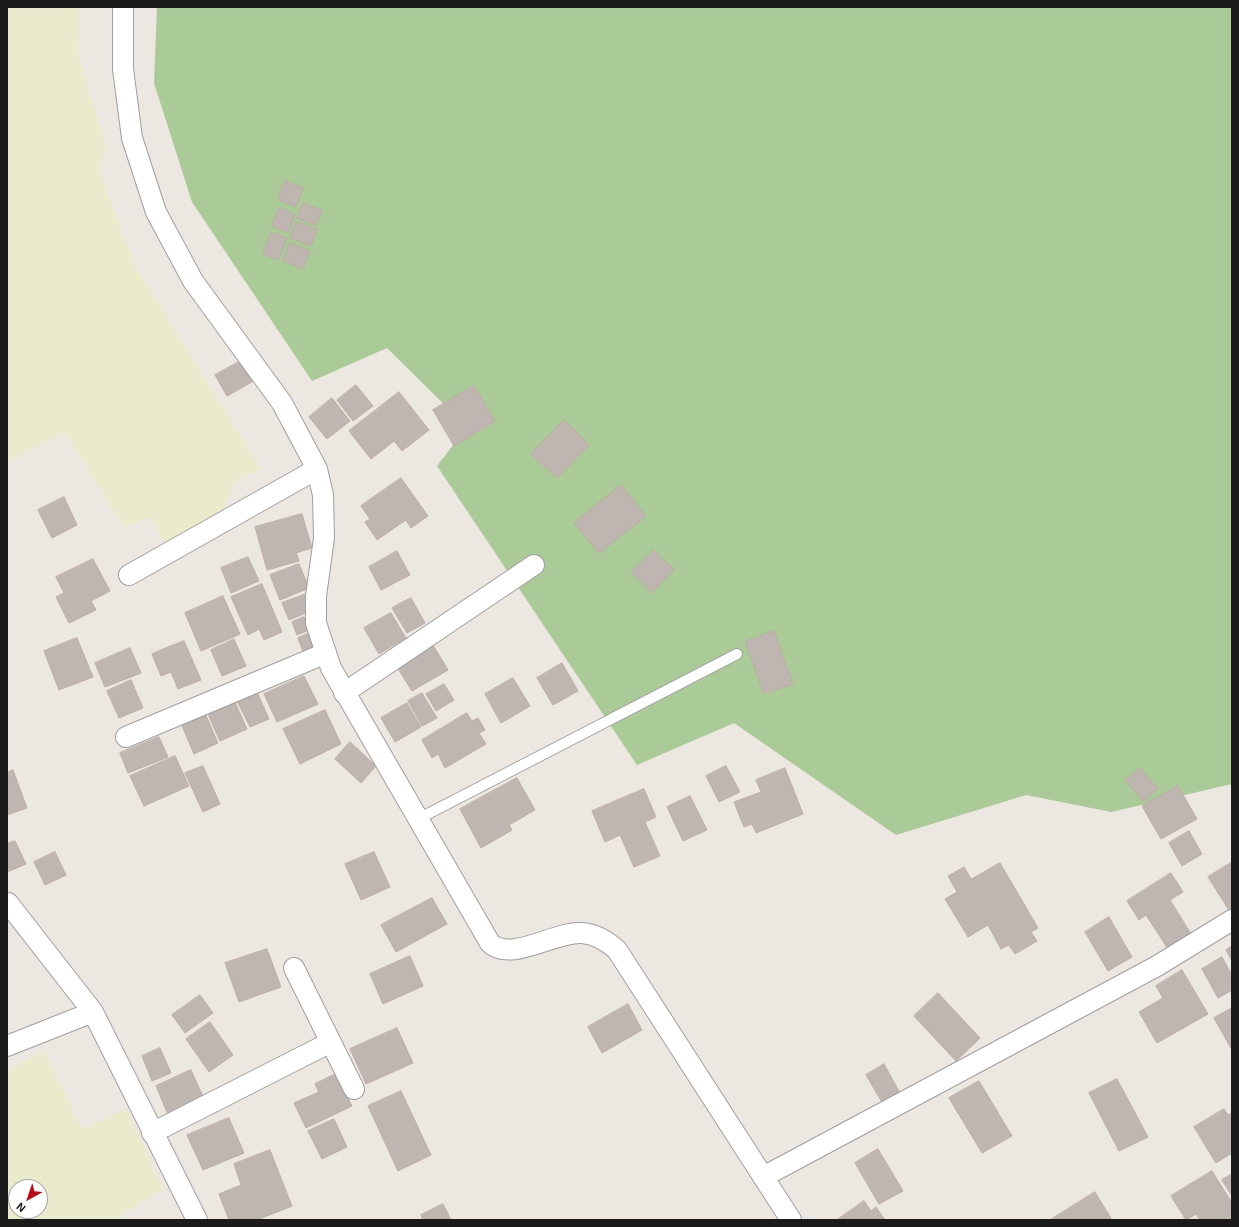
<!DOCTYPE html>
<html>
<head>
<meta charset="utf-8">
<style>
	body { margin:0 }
	#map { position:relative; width:1239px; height:1227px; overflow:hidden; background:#ece7e1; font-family:"Exo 2",sans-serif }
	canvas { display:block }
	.frame { position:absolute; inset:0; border:8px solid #1b1b1b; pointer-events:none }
	.north { position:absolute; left:8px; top:1179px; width:40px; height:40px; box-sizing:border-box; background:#fff; border:1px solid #a4a4a4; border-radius:50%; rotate:220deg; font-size:11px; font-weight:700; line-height:16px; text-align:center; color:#1b1b1b }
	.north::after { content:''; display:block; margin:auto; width:14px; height:18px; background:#bc0a19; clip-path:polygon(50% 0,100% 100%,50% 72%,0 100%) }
</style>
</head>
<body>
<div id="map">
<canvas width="1239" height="1227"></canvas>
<div class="frame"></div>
<div class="north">N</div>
</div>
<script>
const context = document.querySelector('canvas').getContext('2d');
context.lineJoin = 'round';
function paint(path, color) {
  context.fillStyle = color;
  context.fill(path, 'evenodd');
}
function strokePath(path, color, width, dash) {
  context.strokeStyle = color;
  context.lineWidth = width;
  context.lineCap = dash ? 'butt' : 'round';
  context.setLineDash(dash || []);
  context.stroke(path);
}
paint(new Path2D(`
	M7,7H79L78,55L106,146L99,170L135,266L261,469L237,479L218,519L165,544L151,517L123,527L65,432L7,462Z
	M44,1051L82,1129L126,1108L163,1189L114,1220H7V1070ZM16,1187H40V1211H16Z`), '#eaeacc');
paint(new Path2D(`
	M157,7H1232V784L1111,812L1026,795L896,835L734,723L637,765L437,466L467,427L387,348L312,381L192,202L154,83Z`), '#aaca97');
const building = new Path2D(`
	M285,181L303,188L296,207L278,200Z
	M303,203L322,210L316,225L297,218Z
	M279,208L295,214L288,233L272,226Z
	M296,222L317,229L311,246L290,238Z
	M271,232L287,238L278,260L263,254Z
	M290,243L310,251L303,269L283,261Z
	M246,358L257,379L227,396L215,375Z
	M356,385L373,406L353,421L337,400Z
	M474,386L495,421L454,446L433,410Z
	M399,392L429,430L402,451L394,441L371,459L349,431Z
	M332,398L350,421L327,439L309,417Z
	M564,420L589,445L557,478L531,454Z
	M401,478L428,516L411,528L406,520L377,540L365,522L370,519L361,506Z
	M621,485L646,516L599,553L574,523Z
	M64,497L77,525L52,538L38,510Z
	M302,514L312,548L296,553L299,561L267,570L255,527Z
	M653,550L674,570L652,593L631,572Z
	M397,551L410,575L381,590L369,567Z
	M248,557L259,581L231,593L221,568Z
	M93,559L110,591L91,601L96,610L69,623L56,597L64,593L56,577Z
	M299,564L309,588L280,600L270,575Z
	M262,584L282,632L264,640L259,629L248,635L231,597Z
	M306,594L313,610L289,620L282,603Z
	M223,596L240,634L201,651L185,613Z
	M411,598L425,623L407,633L392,608Z
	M391,613L406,638L379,654L364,628Z
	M304,617L309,630L297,635L292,622Z
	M774,631L793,684L764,694L745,642Z
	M312,632L317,646L303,652L298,638Z
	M77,638L93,677L59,690L44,651Z
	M234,639L246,666L222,676L211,650Z
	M184,641L201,680L178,689L171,672L161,676L152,654Z
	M433,645L448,670L412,691L397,667Z
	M130,648L141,673L105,687L95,663Z
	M562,663L578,691L553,705L537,678Z
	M304,676L318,704L277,722L264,694Z
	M513,678L530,706L501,723L485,694Z
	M131,680L143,708L119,718L107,691Z
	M444,684L454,700L436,711L426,694Z
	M257,692L269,719L250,727L237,701Z
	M422,693L437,718L422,726L408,701Z
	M234,700L247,729L220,741L207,712Z
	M407,703L421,727L395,742L381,718Z
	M325,710L341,744L300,764L283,729Z
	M204,711L218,743L194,754L180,721Z
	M467,713L472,721L478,718L485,730L479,733L486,744L445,768L438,754L432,758L422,740Z
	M159,737L168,757L128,773L120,753Z
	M350,742L376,766L361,783L335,759Z
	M175,756L189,786L144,806L130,776Z
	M203,766L220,804L203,812L185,773Z
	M726,766L740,792L719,802L706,776Z
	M785,768L803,814L756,833L752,824L744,827L734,802L761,792L756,780Z
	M1140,768L1158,789L1143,801L1125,780Z
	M13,770L27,808L7,815V773Z
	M517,778L535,810L509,825L512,830L481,848L460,809Z
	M1178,786L1197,819L1161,839L1142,806Z
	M644,789L656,817L645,822L660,856L634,867L620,835L605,842L592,811Z
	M690,796L707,830L683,841L667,807Z
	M1189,831L1202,854L1182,866L1169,843Z
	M15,841L26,864L7,872V844Z
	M55,852L66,875L45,885L34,862Z
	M374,852L390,887L361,900L345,864Z
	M1232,862V915L1208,877Z
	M1000,863L1038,928L1031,932L1037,941L1015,954L1009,945L1001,949L988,925L968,937L945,899L957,892L948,876L964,867L971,879Z
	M1171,873L1183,892L1170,900L1191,934L1168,949L1146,915L1139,920L1127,901Z
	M432,898L447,924L396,952L381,925Z
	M1109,917L1132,957L1108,971L1085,932Z
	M1232,946V961L1226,950Z
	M267,949L281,987L239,1002L225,963Z
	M410,956L423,986L383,1004L370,974Z
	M1222,957L1232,975V990L1218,998L1202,969Z
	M1182,970L1208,1014L1157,1043L1139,1012L1163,998L1156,986Z
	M938,993L980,1038L956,1061L914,1016Z
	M200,995L213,1013L185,1033L172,1015Z
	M628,1004L642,1030L602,1053L588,1027Z
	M1232,1008V1050L1214,1018Z
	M210,1022L233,1055L209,1072L186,1039Z
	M397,1028L413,1063L366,1084L350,1049Z
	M160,1048L171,1073L152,1081L142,1056Z
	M884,1064L901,1095L883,1104L866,1075Z
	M191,1070L205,1101L169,1117L156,1086Z
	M336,1074L352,1106L306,1128L294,1103L319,1092L315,1084Z
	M1117,1079L1148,1137L1119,1151L1089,1093Z
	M979,1081L1012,1136L982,1153L949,1098Z
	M401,1091L431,1155L398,1171L368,1106Z
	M1224,1109L1228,1115L1232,1113V1153L1216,1163L1194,1127Z
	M229,1118L244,1153L203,1170L187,1135Z
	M334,1119L347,1147L322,1159L308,1131Z
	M878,1149L903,1191L879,1204L855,1163Z
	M270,1150L292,1206L257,1220H229L219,1194L241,1185L234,1164Z
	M1212,1171L1232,1203V1220H1200L1196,1214L1186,1220L1171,1196Z
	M1232,1174V1196L1222,1180Z
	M1095,1192L1112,1220H1053L1052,1219Z
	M864,1201L871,1211L876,1207L885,1220H837Z
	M443,1204L451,1220H423L421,1215Z`);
paint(building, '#c0b6b1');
strokePath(building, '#bdada4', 1);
const lane = new Path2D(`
	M418,819L737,654`);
const street = new Path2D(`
	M123,7V69L132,138L156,212L193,281L282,403L317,469L323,495L324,538L316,596V623L331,668L490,943C511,963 555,931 582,933C596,934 607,941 617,950L791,1220
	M129,575L317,469
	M344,693L534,565
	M126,737L326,653
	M8,903L93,1012
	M294,968L354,1089
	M7,1046L93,1012L197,1220
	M152,1133L331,1042
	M763,1177L1157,966L1232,920`);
strokePath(lane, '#9f9f9f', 12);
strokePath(street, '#9f9f9f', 22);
strokePath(lane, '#fff', 10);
strokePath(street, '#fff', 20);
</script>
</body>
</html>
